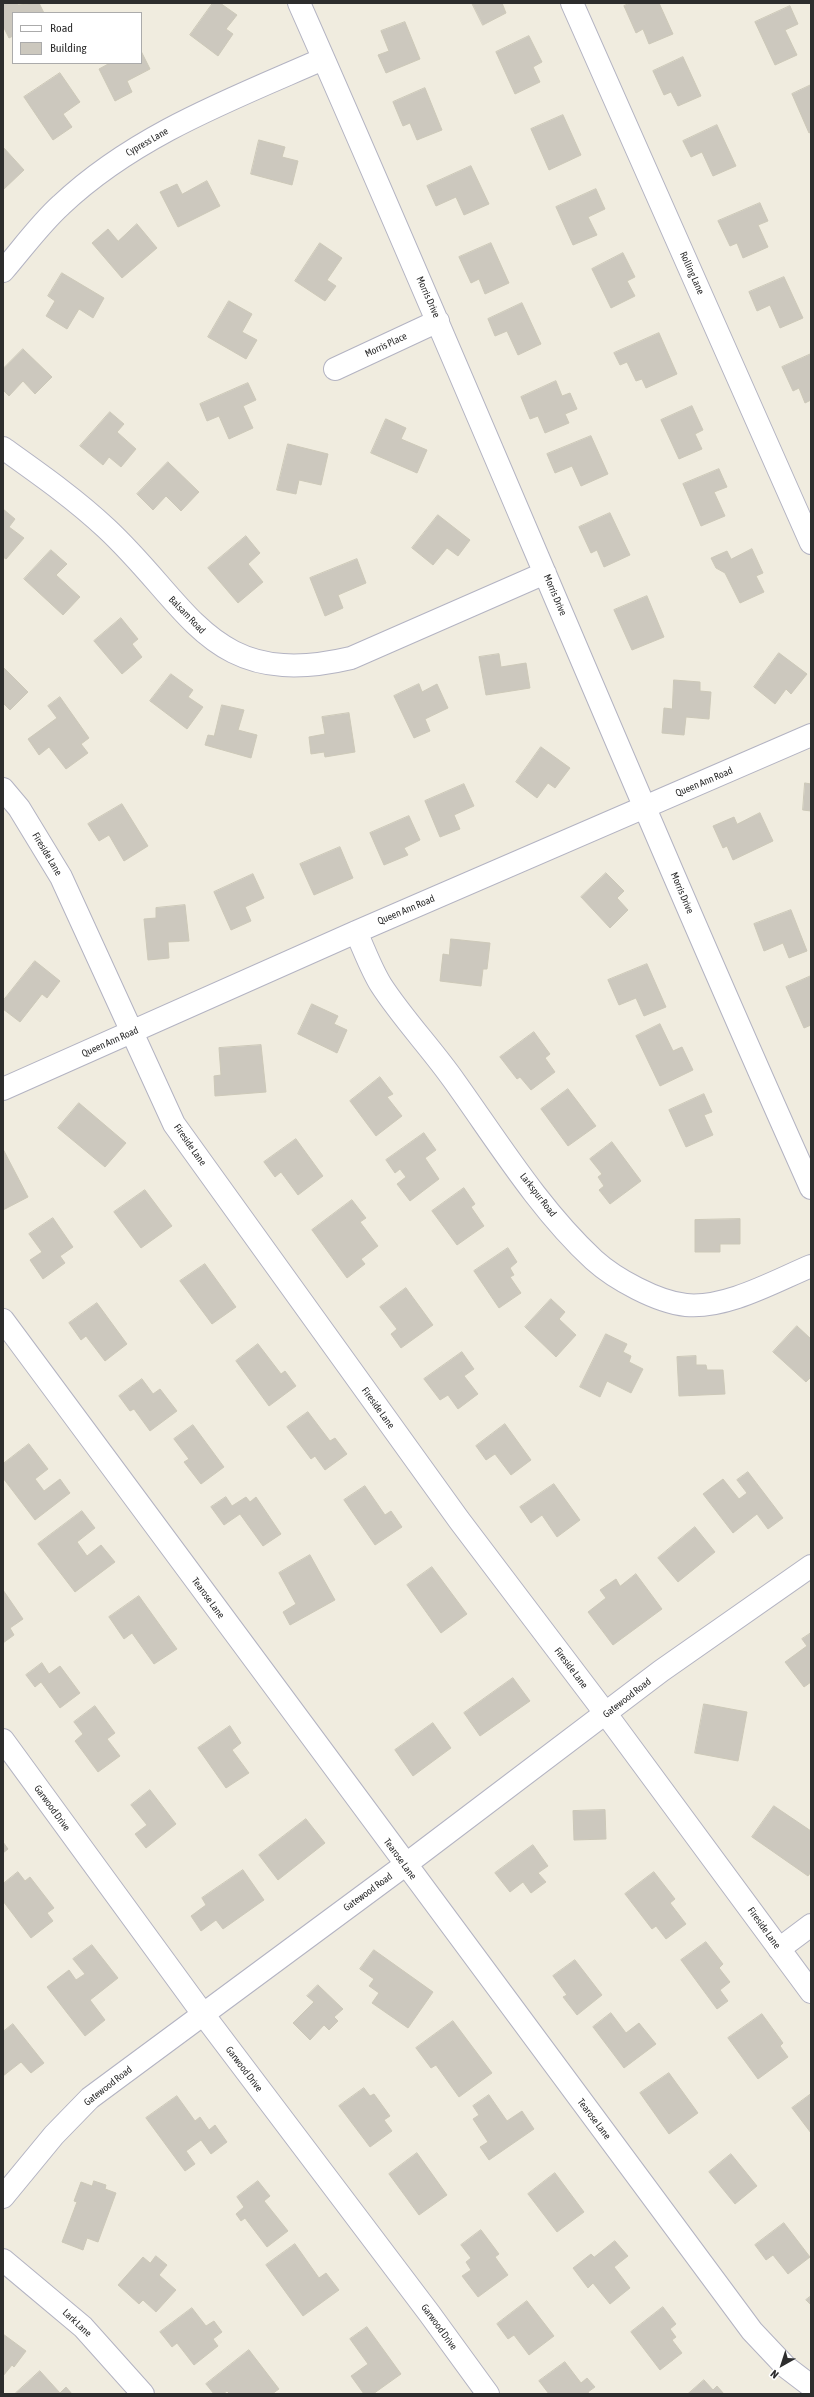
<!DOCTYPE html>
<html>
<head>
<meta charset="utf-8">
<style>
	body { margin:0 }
	#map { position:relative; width:814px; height:2397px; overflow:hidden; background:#f0ecdf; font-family:"Asap Condensed",sans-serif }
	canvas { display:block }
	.frame { position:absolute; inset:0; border:4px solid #2d2d2d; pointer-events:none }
	.legend { position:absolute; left:12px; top:12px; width:130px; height:52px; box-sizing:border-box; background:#fff; border:1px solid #ababab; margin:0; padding:5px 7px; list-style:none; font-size:12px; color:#2d2d2d }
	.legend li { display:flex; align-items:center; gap:8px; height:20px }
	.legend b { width:20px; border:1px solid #ababab }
	.north { position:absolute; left:762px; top:2345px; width:40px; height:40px; -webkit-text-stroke:3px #fff; paint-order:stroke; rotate:219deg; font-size:11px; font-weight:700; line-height:16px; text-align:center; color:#2d2d2d }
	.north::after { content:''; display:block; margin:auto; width:14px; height:18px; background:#2d2d2d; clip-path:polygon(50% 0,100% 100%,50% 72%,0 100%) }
</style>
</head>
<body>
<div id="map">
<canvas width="814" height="2397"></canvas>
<div class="frame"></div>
<ul class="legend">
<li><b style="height:5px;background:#fff"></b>Road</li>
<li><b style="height:11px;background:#ccc8be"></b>Building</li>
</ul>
<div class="north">N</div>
</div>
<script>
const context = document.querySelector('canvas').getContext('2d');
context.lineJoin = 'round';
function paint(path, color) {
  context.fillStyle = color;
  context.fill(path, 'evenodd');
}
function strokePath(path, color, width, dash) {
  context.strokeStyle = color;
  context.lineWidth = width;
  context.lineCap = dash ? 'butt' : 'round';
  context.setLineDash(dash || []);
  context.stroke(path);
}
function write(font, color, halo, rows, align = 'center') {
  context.font = font + ' "Asap Condensed",sans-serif';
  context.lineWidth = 3.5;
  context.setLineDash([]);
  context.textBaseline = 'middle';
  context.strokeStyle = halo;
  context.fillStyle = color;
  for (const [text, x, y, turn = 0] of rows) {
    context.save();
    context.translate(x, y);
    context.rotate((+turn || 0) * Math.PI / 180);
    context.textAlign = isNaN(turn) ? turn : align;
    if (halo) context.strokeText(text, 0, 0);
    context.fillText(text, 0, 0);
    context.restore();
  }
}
const building = new Path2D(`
	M3,3H17L18,5L39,3L44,13H13V36L9,38L3,26Z
	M213,3H220L237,15L226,29L233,34L218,56L190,35Z
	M472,3H502L506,13L483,25Z
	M630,3H659L673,34L649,44L643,29L636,33L624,6Z
	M790,6L798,24L785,30L797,55L775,65L755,22Z
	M405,22L420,59L386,73L378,55L389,51L381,31Z
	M529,36L542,62L533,67L540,82L515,94L496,52Z
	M141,51L150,69L127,81L132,92L115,101L99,69L110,63H141Z
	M683,57L701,96L678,106L671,92L664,95L653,71Z
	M60,73L80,102L63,114L72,127L53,140L24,97Z
	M811,85V132L809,133L792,94Z
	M425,88L442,130L417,140L410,123L403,126L393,102Z
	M563,115L581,155L549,170L531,129Z
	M717,125L736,166L713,176L702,152L691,157L683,141Z
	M259,140L285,147L282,157L298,161L292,185L251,174Z
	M3,147L24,170L3,190Z
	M471,166L489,204L464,215L456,197L436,206L427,186Z
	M207,181L220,206L178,227L160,192L177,184L182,194Z
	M596,189L605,209L588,217L597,235L573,245L556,207Z
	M760,203L768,221L758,225L768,247L743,258L737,243L730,246L718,221Z
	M137,224L157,248L122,278L92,243L108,229L118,241Z
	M320,243L342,258L327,280L336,286L325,301L295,281Z
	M491,243L509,283L485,294L479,279L471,283L459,257Z
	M623,253L635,277L627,281L635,296L611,308L592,269Z
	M62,273L104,298L93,318L79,309L67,329L46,316L55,301L48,296Z
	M784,277L803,318L780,328L770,305L757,311L749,292Z
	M229,301L252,314L242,332L257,340L246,359L208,337Z
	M522,303L541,344L518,355L507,331L495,336L488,319Z
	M659,333L677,374L646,388L642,379L636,381L627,362L620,365L614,353Z
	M23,349L52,377L35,394L23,381L9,396L3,390V369Z
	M811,354V400L805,403L799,388L793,391L782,367Z
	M556,381L562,396L570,393L577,409L565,414L569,423L545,433L538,416L530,419L521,397Z
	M248,383L256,400L243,406L253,428L229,439L219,416L207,421L200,404Z
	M692,406L703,430L695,434L702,449L679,459L661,420Z
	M110,412L124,424L117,432L136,449L121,467L109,457L103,465L80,446Z
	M386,419L406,428L401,439L427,450L417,473L371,453Z
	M591,436L608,474L581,486L572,466L555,473L547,454Z
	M288,444L328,454L321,485L299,480L296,494L277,490Z
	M168,462L199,492L181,511L166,496L153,510L137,494Z
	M719,469L727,487L714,492L725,516L701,526L683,484Z
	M3,509L15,519L9,527L24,538L6,559L3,557Z
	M610,513L630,555L604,567L597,550L591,553L579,527Z
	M438,515L470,540L458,556L447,548L433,565L412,548Z
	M246,536L260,553L248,564L263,582L238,603L208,568Z
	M752,549L763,573L756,576L764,592L740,603L725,573L716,568L711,558L727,551L731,559Z
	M51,550L67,564L56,575L80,597L63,615L24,579Z
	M357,559L366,583L338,595L343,608L325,616L310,578Z
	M647,596L664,637L632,650L614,610Z
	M121,618L138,639L132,644L142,657L122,674L94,641Z
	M779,653L807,674L791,694L786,689L775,704L754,687Z
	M499,654L501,667L526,663L530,688L486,695L479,657Z
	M3,667L28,692L10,710L3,703Z
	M171,674L193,690L188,697L203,707L187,729L150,701Z
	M674,680L700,682V691L711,692L709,719L686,717L684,735L662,733L664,708L672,709Z
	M419,684L422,692L437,684L448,708L425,719L430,731L414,738L394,696Z
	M60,697L89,738L81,744L88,753L66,769L49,747L39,755L28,739L57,718L48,706Z
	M222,705L244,710L238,730L257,735L251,758L205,745L208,735L214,736Z
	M349,713L355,752L325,757L324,752L311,754L309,737L325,734L322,717Z
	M541,747L570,768L555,788L548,783L537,798L516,782Z
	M805,783L811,784V811L803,810Z
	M464,784L474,806L454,815L460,829L440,837L425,801Z
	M122,804L148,846L124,861L109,835L99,841L88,824Z
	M760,813L773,841L733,860L727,846L723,848L713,826L734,817L737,824Z
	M409,816L420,840L404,848L408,855L384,865L370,833Z
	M340,847L353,878L314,895L300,864Z
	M606,873L624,891L617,898L628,910L610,928L581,897Z
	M253,874L264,898L245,907L251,921L231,930L214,892Z
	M185,905L189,941L168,942L169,958L148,960L144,919L156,918V908Z
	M791,910L807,951L789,958L783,943L764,951L754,924Z
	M451,939L490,943L487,969H483L481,986L440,981L443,954L449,955Z
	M35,961L60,981L47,998L42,994L20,1022L3,1009V1001Z
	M647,964L666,1007L644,1016L636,998L619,1005L608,980Z
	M811,976V1025L804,1028L786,987Z
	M312,1004L338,1016L334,1024L347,1030L337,1053L298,1034Z
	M660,1024L673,1051L682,1047L693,1070L660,1086L636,1036Z
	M534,1032L550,1054L545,1058L555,1072L531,1090L520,1077L517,1079L500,1057Z
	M261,1045L266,1092L215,1096L214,1076L221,1075L219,1048Z
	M380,1077L393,1094L387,1097L402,1116L376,1136L350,1101Z
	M568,1089L596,1126L568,1146L541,1109Z
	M704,1094L712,1112L704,1115L713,1135L686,1147L669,1110Z
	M79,1103L126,1143L105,1167L58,1128Z
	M424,1133L436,1150L425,1158L439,1179L410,1201L397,1184L406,1177L400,1169L395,1173L386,1160Z
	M296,1139L323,1176L298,1195L281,1172L275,1177L264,1162Z
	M612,1142L641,1181L610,1204L599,1190L604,1186L598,1177L602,1174L590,1159Z
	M3,1149L28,1197L3,1210Z
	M464,1188L475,1204L471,1207L484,1226L457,1245L432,1211Z
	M145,1190L172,1226L141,1248L114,1212Z
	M352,1200L366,1218L360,1222L378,1246L361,1259L365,1264L347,1278L312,1230Z
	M53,1218L73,1247L60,1256L65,1263L43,1279L30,1260L42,1252L29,1234Z
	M740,1219V1244H720V1252H695V1220Z
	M508,1248L517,1262L510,1268L514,1275L510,1277L521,1293L499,1308L474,1271Z
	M205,1264L236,1307L212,1324L180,1281Z
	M406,1288L433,1325L401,1348L391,1334L397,1329L380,1307Z
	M551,1299L565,1312L559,1319L576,1335L556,1357L525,1327Z
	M97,1303L127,1344L105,1361L86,1336L81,1340L69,1323Z
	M797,1326L811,1339V1377L806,1382L773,1352Z
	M606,1334L627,1344L623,1352L631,1356L629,1362L643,1369L631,1393L607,1381L600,1397L580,1387Z
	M258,1344L281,1374L285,1371L296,1386L269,1406L236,1361Z
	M462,1352L474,1369L464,1376L478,1394L458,1409L448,1395L440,1400L424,1379Z
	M696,1356V1365H706L707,1370H723L725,1394L679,1396L677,1357Z
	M142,1379L153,1394L160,1389L177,1411L150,1431L134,1409L130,1411L119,1396Z
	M308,1412L330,1441L335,1438L347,1454L325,1470L315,1456L311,1459L287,1427Z
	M505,1424L531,1460L511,1475L495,1454L486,1460L476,1446Z
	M193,1425L224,1467L201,1484L184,1462L189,1459L174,1439Z
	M29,1444L48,1469L35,1479L44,1491L60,1479L70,1493L35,1520L3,1478V1464Z
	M748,1472L783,1518L768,1529L757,1514L733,1533L703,1494L723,1479L739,1499L747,1493L737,1480Z
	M554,1484L580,1520L557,1537L542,1515L531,1523L520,1507Z
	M365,1486L385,1515L391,1511L402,1527L375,1545L344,1500Z
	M226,1497L232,1506L246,1497L250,1502L256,1497L281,1534L263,1546L240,1514L224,1525L211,1507Z
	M82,1511L95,1528L77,1542L87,1556L101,1545L115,1562L75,1592L38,1544Z
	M695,1527L715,1552L678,1582L658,1558Z
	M310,1555L335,1600L290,1625L283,1612L296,1604L279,1573Z
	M432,1567L467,1614L441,1633L407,1585Z
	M636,1574L662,1609L613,1645L588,1612L606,1598L600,1590L616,1579L620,1586Z
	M3,1590L23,1619L10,1628L14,1635L3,1643Z
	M139,1596L177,1649L154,1664L132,1633L124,1639L109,1617Z
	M811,1633V1682L804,1687L785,1662L807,1646L802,1639Z
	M42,1663L49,1674L60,1666L80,1693L60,1708L41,1682L35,1687L26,1675Z
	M513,1678L530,1701L480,1736L464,1713Z
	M704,1704L747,1712L738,1761L695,1753Z
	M95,1706L115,1733L107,1739L120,1756L98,1772L75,1741L83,1734L74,1722Z
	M433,1723L451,1748L413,1776L395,1750Z
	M230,1726L241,1743L232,1750L249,1773L226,1788L198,1748Z
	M150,1790L176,1824L146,1848L135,1834L147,1825L131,1805Z
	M774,1806L811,1831V1872L808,1876L752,1837Z
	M605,1810L606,1839L574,1840L573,1811Z
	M306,1819L325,1843L278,1880L259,1855Z
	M3,1842L8,1849L3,1853Z
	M533,1845L548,1866L538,1873L546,1882L531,1893L523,1882L510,1892L495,1873Z
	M243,1870L264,1900L223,1929L216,1920L201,1931L191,1916L206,1905L202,1898Z
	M18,1872L25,1881L30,1877L54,1908L47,1913L53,1921L31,1938L3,1901V1884Z
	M654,1872L675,1899L670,1903L686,1924L666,1939L656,1926L652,1929L625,1894Z
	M706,1942L723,1964L719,1968L730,1982L720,1990L728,2001L717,2009L681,1960Z
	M92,1945L118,1978L90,2000L105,2020L85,2036L47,1987L69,1970L76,1980L85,1974L73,1959Z
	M374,1950L433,1992L408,2028L372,2003L379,1993L369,1986L374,1979L360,1969Z
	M575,1960L602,1995L577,2015L563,1997L567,1995L553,1976Z
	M318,1985L343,2009L334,2017L338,2021L329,2030L324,2025L310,2040L293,2023L314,2002L307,1996Z
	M611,2013L626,2033L639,2023L656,2044L624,2068L593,2027Z
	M762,2014L783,2043L780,2046L788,2057L758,2079L728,2038Z
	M453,2021L492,2073L459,2097L436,2065L431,2068L416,2048Z
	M13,2024L44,2063L31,2073L21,2062L3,2076V2032Z
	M669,2073L698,2113L669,2134L640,2093Z
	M364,2088L370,2096L374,2094L390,2116L384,2120L392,2131L370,2147L339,2106Z
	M811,2094V2133L792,2108Z
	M489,2095L507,2121L522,2111L534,2129L489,2160L480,2147L488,2142L473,2119L479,2115L473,2106Z
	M177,2096L195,2121L200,2117L209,2130L215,2125L227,2142L211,2154L201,2140L186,2151L195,2164L185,2171L146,2118Z
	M417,2153L447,2195L419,2215L389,2174Z
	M731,2154L757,2186L735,2204L709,2172Z
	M555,2173L584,2212L557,2232L528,2194Z
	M94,2181L106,2185L105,2189L116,2193L98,2242L87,2238L83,2250L62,2242L77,2202L74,2201L81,2182L92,2186Z
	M258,2181L270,2196L264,2201L288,2231L267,2247L245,2218L241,2221L236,2214L244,2207L237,2197Z
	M784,2223L810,2257L788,2274L773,2255L766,2260L755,2245Z
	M481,2230L499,2254L495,2257L508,2275L478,2297L462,2276L471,2270L466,2262L471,2258L461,2245Z
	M615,2241L628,2256L614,2267L630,2288L610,2304L593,2283L588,2288L573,2268L591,2254L594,2257Z
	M295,2244L319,2278L326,2273L339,2290L303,2316L266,2265Z
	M156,2256L167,2265L159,2275L176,2290L156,2312L143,2300L139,2304L118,2285L143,2257L150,2263Z
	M811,2296V2305L806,2300Z
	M527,2301L554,2336L529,2355L514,2335L508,2339L497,2324Z
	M663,2307L676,2324L670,2329L676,2337L672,2340L682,2353L660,2370L631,2332Z
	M192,2308L206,2326L214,2321L222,2332L213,2339L218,2346L194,2365L177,2343L172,2347L160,2332Z
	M367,2327L401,2374L373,2394H364L351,2376L368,2364L350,2339Z
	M3,2334L26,2351L14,2367L12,2365L3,2376Z
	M249,2350L279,2389L272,2394H230L227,2391L223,2394H214L206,2384Z
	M565,2362L581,2383L587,2378L595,2387L588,2392L589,2394H549L539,2381Z
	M40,2371L60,2393L66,2387L72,2394H17L16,2393Z
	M704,2380L713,2390L717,2386L724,2394H688Z`);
paint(building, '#ccc8be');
strokePath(building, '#ccc8b8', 1);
const minor = new Path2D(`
	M299,3C473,396 635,795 811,1188
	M572,3L811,543
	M3,271C22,249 40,224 61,205C135,135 232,99 323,59
	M335,369L438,321
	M3,448C38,473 74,498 106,528C192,608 211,691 351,658L545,573
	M3,789L19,808L61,877L174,1124L459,1520L606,1714L811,1992
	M356,932C364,949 371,969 381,985C403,1019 432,1049 455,1082C498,1142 539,1209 594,1260C615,1279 657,1302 686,1305C726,1309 775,1281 811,1266
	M3,1089L356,932L811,735
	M3,1320L752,2331L786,2367L811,2386
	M3,1740L203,2014L429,2313L488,2394
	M779,1949L811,1925
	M3,2197L54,2135L90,2098L405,1865L661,1671L811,1566
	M3,2260L83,2327L143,2394`);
strokePath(minor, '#b3b3c2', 24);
strokePath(minor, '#fff', 22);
write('10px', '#2d2d2d', '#fff', [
	["Cypress Lane",147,142,-30],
	["Rolling Lane",692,273,66],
	["Morris Drive",428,297,66],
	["Morris Place",386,345,-25],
	["Morris Drive",555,595,67],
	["Balsam Road",187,615,46],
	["Queen Ann Road",704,782,-23],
	["Fireside Lane",47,854,59],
	["Morris Drive",682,893,67],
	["Queen Ann Road",406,910,-23],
	["Queen Ann Road",110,1042,-24],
	["Fireside Lane",190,1145,55],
	["Larkspur Road",538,1195,52],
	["Fireside Lane",378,1408,54],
	["Tearose Lane",208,1598,54],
	["Fireside Lane",571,1668,53],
	["Gatewood Road",627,1698,-38],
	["Garwood Drive",52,1808,54],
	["Tearose Lane",400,1859,54],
	["Gatewood Road",368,1892,-36],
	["Fireside Lane",764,1928,54],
	["Garwood Drive",244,2069,53],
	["Gatewood Road",108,2086,-38],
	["Tearose Lane",594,2119,53],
	["Lark Lane",77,2323,43],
	["Garwood Drive",439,2327,54]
]);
</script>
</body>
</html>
